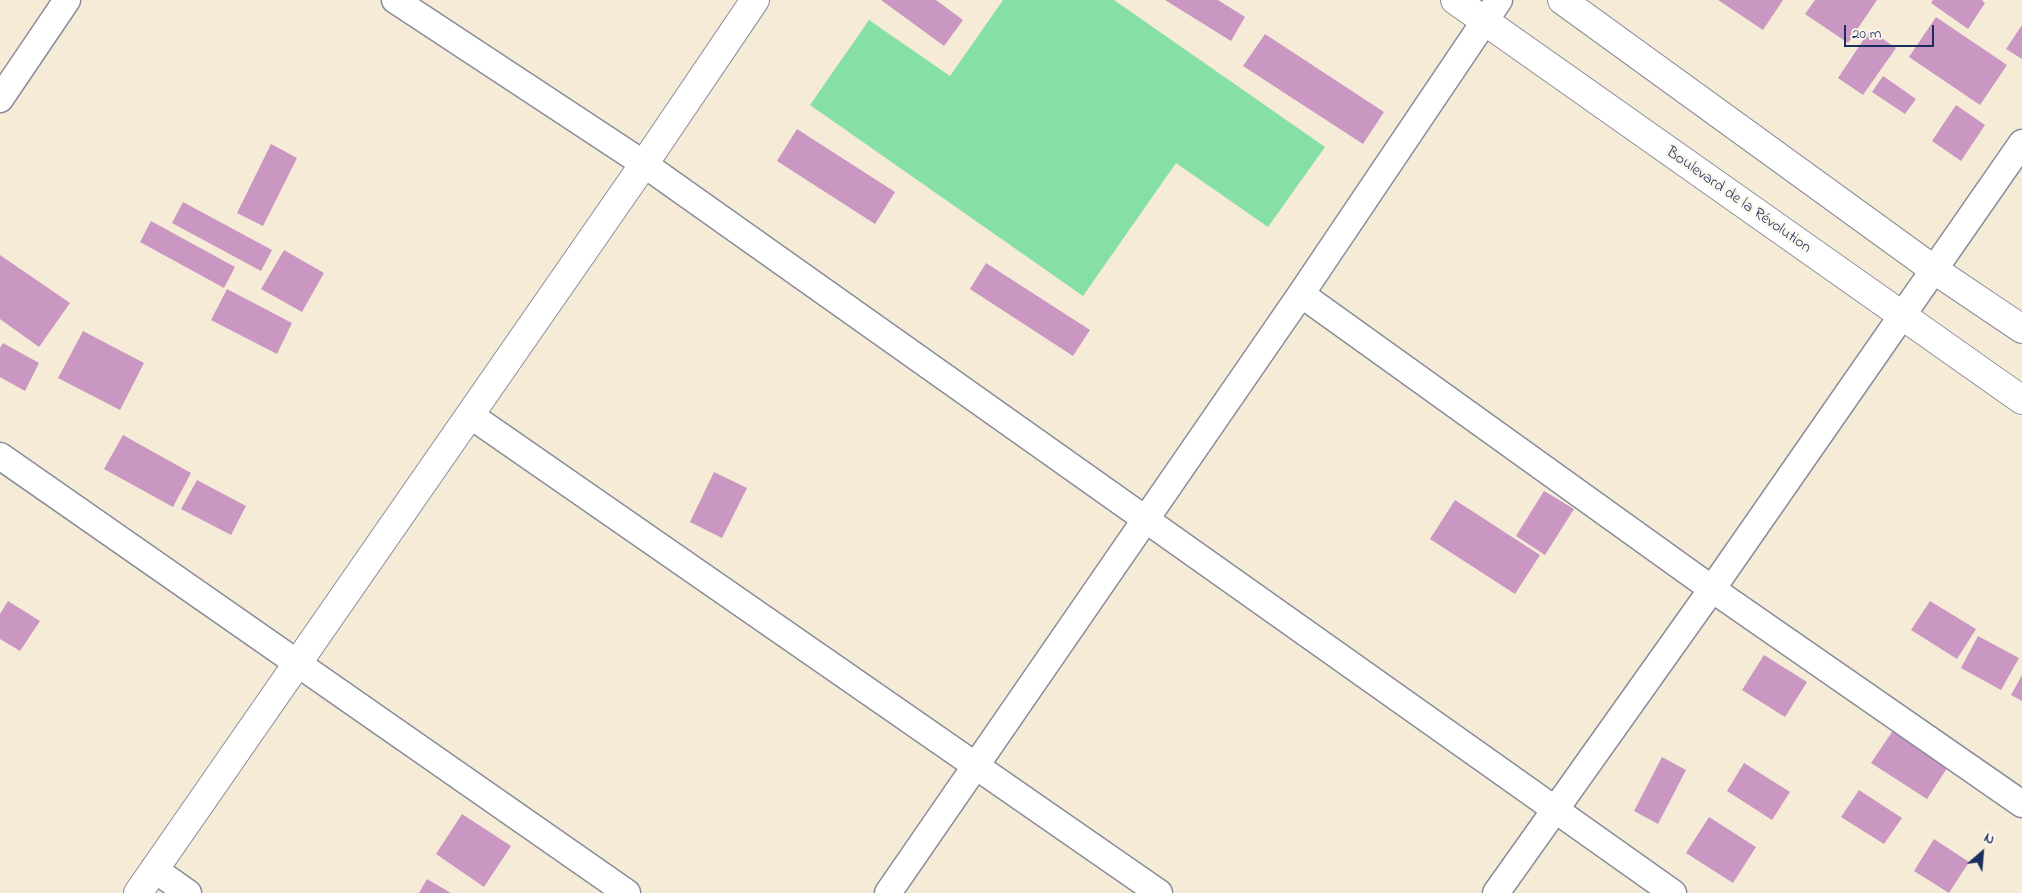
<!DOCTYPE html>
<html>
<head>
<meta charset="utf-8">
<style>
	body { margin:0 }
	#map { position:relative; width:2022px; height:893px; overflow:hidden; background:#f6ebd7; font-family:"Indie Flower",sans-serif }
	canvas { display:block }
	.north { position:absolute; left:1957px; top:828px; width:50px; height:50px; -webkit-text-stroke:4px #fbf7ec; paint-order:stroke; rotate:27deg; font-size:14px; font-weight:700; line-height:20px; text-align:center; color:#1b2f5e }
	.north::after { content:''; display:block; margin:auto; width:18px; height:22px; background:#1b2f5e; clip-path:polygon(50% 0,100% 100%,50% 72%,0 100%) }
	.scale { position:absolute; left:1844px; top:25px; width:90px; height:22px; box-sizing:border-box; border:2px solid #1b2f5e; border-top:0; padding-left:6px; font-size:15px; line-height:18px; white-space:nowrap; color:#1b2f5e; -webkit-text-stroke:4px #fbf7ec; paint-order:stroke }
</style>
</head>
<body>
<div id="map">
<canvas width="2022" height="893"></canvas>
<div class="north">N</div>
<div class="scale">20 m</div>
</div>
<script>
const context = document.querySelector('canvas').getContext('2d');
context.lineJoin = 'round';
function paint(path, color) {
  context.fillStyle = color;
  context.fill(path, 'evenodd');
}
function strokePath(path, color, width, dash) {
  context.strokeStyle = color;
  context.lineWidth = width;
  context.lineCap = dash ? 'butt' : 'round';
  context.setLineDash(dash || []);
  context.stroke(path);
}
function write(font, color, halo, rows, align = 'center') {
  context.font = font + ' "Indie Flower",sans-serif';
  context.lineWidth = 4.5;
  context.setLineDash([]);
  context.textBaseline = 'middle';
  context.strokeStyle = halo;
  context.fillStyle = color;
  for (const [text, x, y, turn = 0] of rows) {
    context.save();
    context.translate(x, y);
    context.rotate((+turn || 0) * Math.PI / 180);
    context.textAlign = isNaN(turn) ? turn : align;
    if (halo) context.strokeText(text, 0, 0);
    context.fillText(text, 0, 0);
    context.restore();
  }
}
paint(new Path2D(`
	M1003,0H1114L1325,147L1268,227L1176,163L1083,296L810,105L869,20L950,76Z`), '#86dfa4');
paint(new Path2D(`
	M881,0H936L963,20L944,46Z
	M1165,0H1218L1245,17L1231,41Z
	M1718,0H1783L1763,30Z
	M1815,0H1877L1848,43L1805,14Z
	M1933,0H1982L1985,3L1968,29L1931,3Z
	M1936,17L2007,65L1980,105L1909,57Z
	M2022,25V59L2006,49Z
	M1870,30L1896,48L1863,95L1838,78Z
	M1265,34L1384,112L1363,144L1243,66Z
	M1883,76L1916,99L1905,114L1872,92Z
	M1956,105L1985,125L1961,161L1932,141Z
	M797,129L895,192L875,224L777,161Z
	M271,144L297,158L263,226L237,213Z
	M183,202L272,250L261,271L172,223Z
	M151,221L235,267L224,288L140,242Z
	M284,250L324,273L302,312L261,289Z
	M0,255L70,303L39,347L0,319Z
	M986,263L1090,330L1073,356L970,289Z
	M227,289L292,323L277,354L211,320Z
	M83,331L144,363L120,410L58,378Z
	M3,343L39,363L25,391L0,377V348Z
	M123,435L191,473L173,507L104,469Z
	M714,472L747,488L722,538L690,522Z
	M197,480L246,506L231,535L181,509Z
	M1544,491L1574,509L1545,555L1516,536Z
	M1455,500L1540,555L1515,594L1430,539Z
	M8,601L40,621L20,651L0,639V614Z
	M1930,601L1976,629L1957,659L1911,630Z
	M1978,636L2019,658L2001,690L1961,668Z
	M1764,655L1807,682L1785,717L1742,690Z
	M2022,675V701L2011,695Z
	M1896,726L1951,762L1927,799L1871,763Z
	M1662,757L1686,770L1658,824L1634,811Z
	M1744,763L1790,792L1772,820L1727,791Z
	M1859,790L1902,818L1884,844L1841,817Z
	M462,814L511,846L484,887L436,854Z
	M1709,817L1756,847L1733,883L1686,853Z
	M1934,839L1969,862L1949,893L1914,871Z
	M427,879L451,893H419Z`), '#ca97c3');
const street = new Path2D(`
	M395,0L644,164L1673,893
	M0,99L67,0
	M1301,294L1712,589L2022,804
	M470,415L1159,893
	M0,456L627,893
	M154,869L188,893
	M888,893L1301,294L1499,0
	M1496,893L1712,589L2022,143`);
const secondary = new Path2D(`
	M1455,0L2022,400
	M1562,0L1933,269L2022,329
	M138,893L644,164L755,0`);
strokePath(street, '#888d9a', 29);
strokePath(secondary, '#888d9a', 30);
strokePath(street, '#fff', 26);
strokePath(secondary, '#fff', 28);
write('16px', '#1b2f5e', '#fbf7ec', [
	["Boulevard de la Révolution",1738,201,35]
]);
</script>
</body>
</html>
